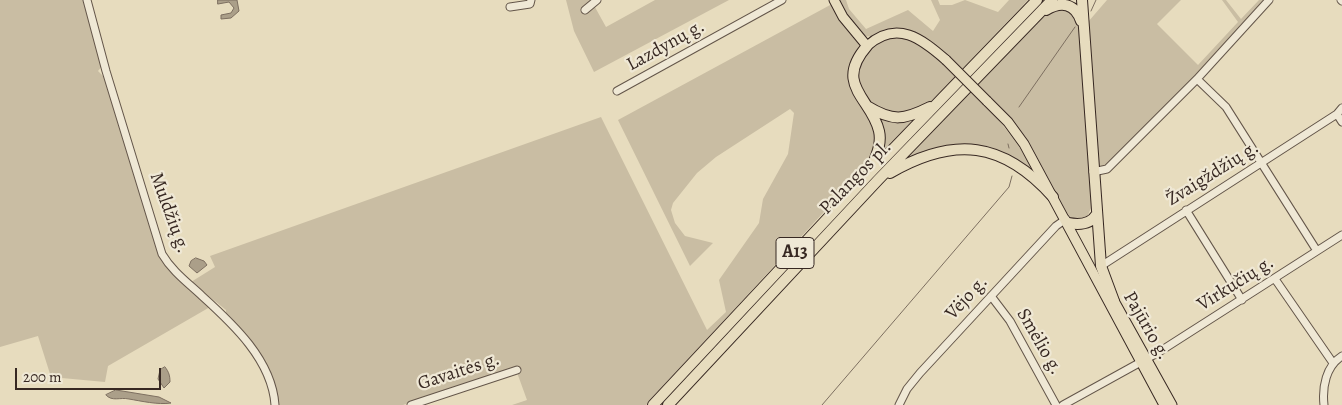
<!DOCTYPE html>
<html>
<head>
<meta charset="utf-8">
<style>
	body { margin:0 }
	#map { position:relative; width:1342px; height:405px; overflow:hidden; background:#e7dcbe; font-family:Alegreya,serif }
	canvas { display:block }
	.scale { position:absolute; left:15px; top:368px; width:146px; height:22px; box-sizing:border-box; border:2px solid #372822; border-top:0; padding-left:6px; font-size:15px; line-height:18px; white-space:nowrap; color:#372822; -webkit-text-stroke:4px #efe8d5; paint-order:stroke }
</style>
</head>
<body>
<div id="map">
<canvas width="1342" height="405"></canvas>
<div class="scale">200 m</div>
</div>
<script>
const context = document.querySelector('canvas').getContext('2d');
context.lineJoin = 'round';
function paint(path, color) {
  context.fillStyle = color;
  context.fill(path, 'evenodd');
}
function strokePath(path, color, width, dash) {
  context.strokeStyle = color;
  context.lineWidth = width;
  context.lineCap = dash ? 'butt' : 'round';
  context.setLineDash(dash || []);
  context.stroke(path);
}
function write(font, color, halo, rows, align = 'center') {
  context.font = font + ' Alegreya,serif';
  context.lineWidth = 4.5;
  context.setLineDash([]);
  context.textBaseline = 'middle';
  context.strokeStyle = halo;
  context.fillStyle = color;
  for (const [text, x, y, turn = 0] of rows) {
    context.save();
    context.translate(x, y);
    context.rotate((+turn || 0) * Math.PI / 180);
    context.textAlign = isNaN(turn) ? turn : align;
    if (halo) context.strokeText(text, 0, 0);
    context.fillText(text, 0, 0);
    context.restore();
  }
}
paint(new Path2D(`
	M0,0H84L102,66L98,71L106,79L152,235L161,256L210,307L108,366L105,382L51,377L38,336L0,347Z
	M566,0H591L606,27L655,0H729L594,72L574,31Z
	M838,0H846L849,9L866,29L908,10L933,31L940,20L931,0H938L940,5H952L965,0L998,12L1009,0H1028L962,69C942,51 922,28 893,30C883,30 872,39 863,36L842,12Z
	M1041,0H1047L841,214L663,405H658L774,280Z
	M1107,0H1181L1157,24L1198,65L1238,22L1222,0H1226L1241,19L1259,0H1266L1203,69L1108,165L1100,168L1098,165L1088,22Z
	M832,4L860,42L852,67L877,139L870,162L646,405H512L527,400L515,367L403,405H277C273,365 250,344 226,314V310L191,282L215,267L210,256L601,117L707,330L726,312L719,280L759,223L763,199L788,154L794,113L790,109L716,157L697,173L673,203L671,210L675,223L685,236L713,243L690,266L618,120Z
	M1066,7L1077,17L1080,31L1092,206L1087,217L1082,220L1068,217L1016,128L999,106L977,85L1049,12Z
	M891,36C919,35 937,58 956,76C947,85 938,96 928,103C924,106 919,107 914,109C909,111 901,116 896,115C848,109 847,51 891,36Z
	M971,91C1000,119 1019,144 1039,178L1013,159L937,148L917,154L902,163Z
	M873,113L920,115L878,158Z`), '#c9bda3');
const water = new Path2D(`
	M218,0H237L239,11L231,18L221,19V15L231,13L234,8L229,2L218,4Z
	M196,258L204,261L207,265L197,273L189,266L191,261Z
	M165,367C169,372 170,376 170,382L164,388L158,379L160,370Z
	M116,390L159,397L171,403C158,405 141,401 129,399C120,397 112,402 106,395Z`);
paint(water, '#ab9f89');
strokePath(water, '#7d6f60', 1);
strokePath(new Path2D(`
	M1091,11L1096,0
	M1019,107L1075,27
	M1008,144L1009,148
	M822,405L1009,187L1012,176`), '#7d6f60', 1);
const minor = new Path2D(`
	M87,0L106,71L162,254C172,271 187,282 202,296C233,324 272,360 275,405
	M1341,0L1342,1
	M510,7L530,4L531,0
	M585,10L597,0
	M1197,79L1226,107L1317,251
	M617,91L782,0
	M1337,114L1342,122
	M1093,172L1107,169L1197,79L1269,0
	M1186,210L1242,300
	M1101,266L1337,114L1342,108
	M1275,279L1333,363
	M991,296L1010,321L1056,405
	M411,405L517,370
	M899,405L907,389L920,373L1056,226L1066,219
	M1063,405L1159,352L1342,235
	M1324,405C1322,387 1326,366 1342,356`);
const major = new Path2D(`
	M834,0L843,17L867,46C897,19 922,39 946,60
	M987,101L1008,122L1024,144L1164,405
	M1113,299L1172,405`);
const highway = new Path2D(`
	M1082,0L1101,266L1114,301
	M1046,10C1061,1 1075,3 1081,21
	M867,46C833,85 872,99 879,131C882,144 876,156 871,169
	M867,106C893,122 904,120 930,107
	M890,173C954,136 1003,141 1053,197
	M1068,223C1079,225 1090,225 1096,215
	M653,405L869,174L1037,0
	M668,405L878,180L1052,0`);
strokePath(minor, '#635549', 9);
strokePath(major, '#372822', 11);
strokePath(highway, '#372822', 12);
strokePath(minor, '#efe8d5', 7);
strokePath(major, '#e7dcbe', 9);
strokePath(highway, '#e7dcbe', 10);
const majorBridge = new Path2D(`
	M946,60L987,101`);
strokePath(majorBridge, '#372822', 11, []);
strokePath(majorBridge, '#e7dcbe', 9);
for (const [x, y, w] of [
	[795,253,38]
]) {
  const box = new Path2D();
  box.roundRect(x - w / 2, y - 15.5, w, 31, 4);
  context.fillStyle = '#efe8d5';
  context.fill(box);
  strokePath(box, '#372822', 1);
}
write('bold 18px', '#372822', null, [
	["A13",795,253]
]);
write('19px', '#372822', '#efe8d5', [
	["Lazdynų g.",666,46,-29],
	["Žvaigždžių g.",1213,174,-32],
	["Palangos pl.",856,178,-46],
	["Muldžių g.",169,213,70],
	["Virkučių g.",1236,284,-32],
	["Vėjo g.",967,298,-47],
	["Pajūrio g.",1146,326,60],
	["Smėlio g.",1039,342,60],
	["Gavaitės g.",459,372,-18]
]);
</script>
</body>
</html>
